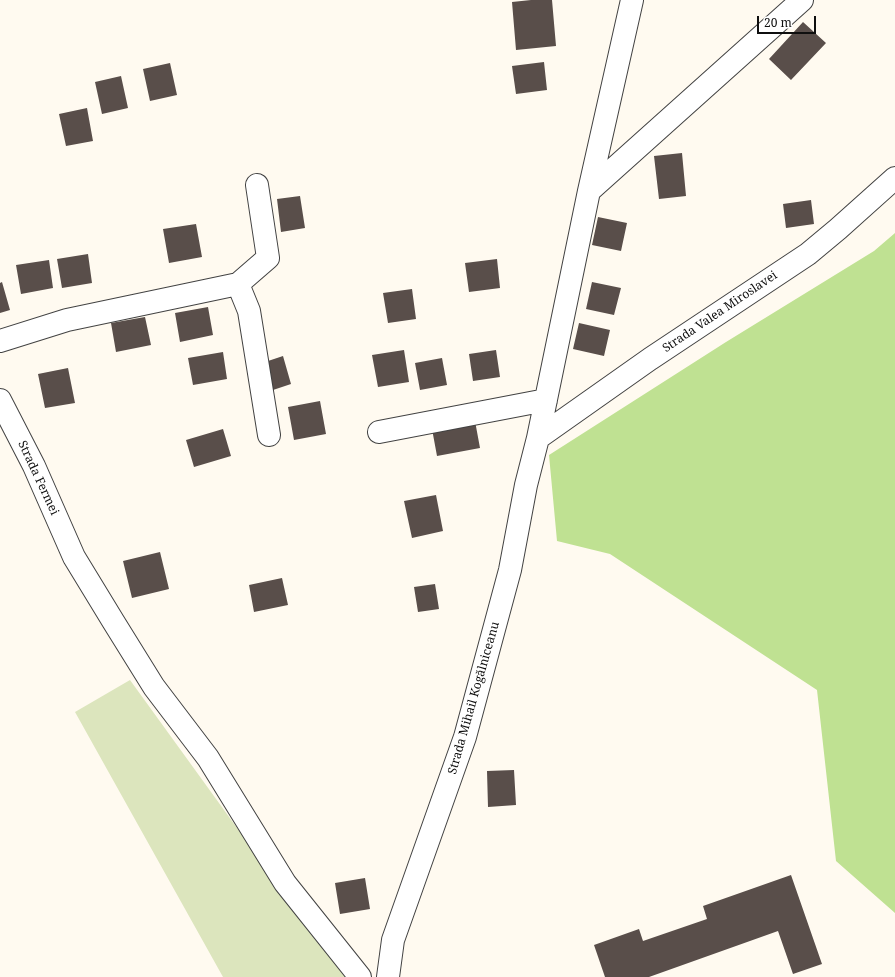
<!DOCTYPE html>
<html>
<head>
<meta charset="utf-8">
<style>
	body { margin:0 }
	#map { position:relative; width:895px; height:977px; overflow:hidden; background:#fffaf0; font-family:"Noto Serif",serif }
	canvas { display:block }
	.scale { position:absolute; left:757px; top:16px; width:59px; height:18px; box-sizing:border-box; border:2px solid #0f0f0f; border-top:0; padding-left:5px; font-size:12px; line-height:14px; white-space:nowrap; color:#0f0f0f; -webkit-text-stroke:3px #fff; paint-order:stroke }
</style>
</head>
<body>
<div id="map">
<canvas width="895" height="977"></canvas>
<div class="scale">20 m</div>
</div>
<script>
const context = document.querySelector('canvas').getContext('2d');
context.lineJoin = 'round';
function paint(path, color) {
  context.fillStyle = color;
  context.fill(path, 'evenodd');
}
function strokePath(path, color, width, dash) {
  context.strokeStyle = color;
  context.lineWidth = width;
  context.lineCap = dash ? 'butt' : 'round';
  context.setLineDash(dash || []);
  context.stroke(path);
}
function write(font, color, halo, rows, align = 'center') {
  context.font = font + ' "Noto Serif",serif';
  context.lineWidth = 4;
  context.setLineDash([]);
  context.textBaseline = 'middle';
  context.strokeStyle = halo;
  context.fillStyle = color;
  for (const [text, x, y, turn = 0] of rows) {
    context.save();
    context.translate(x, y);
    context.rotate((+turn || 0) * Math.PI / 180);
    context.textAlign = isNaN(turn) ? turn : align;
    if (halo) context.strokeText(text, 0, 0);
    context.fillText(text, 0, 0);
    context.restore();
  }
}
paint(new Path2D(`
	M895,233V913L836,861L817,690L610,554L557,541L549,455L726,342L874,251Z`), '#bfe192');
paint(new Path2D(`
	M130,680L334,962L347,977H223L75,712Z`), '#dce5bd');
paint(new Path2D(`
	M531,0H552L556,46L516,50L512,2Z
	M803,22L826,43L791,80L769,59Z
	M544,62L547,90L516,94L512,66Z
	M170,63L177,95L150,101L143,69Z
	M121,76L128,108L102,114L95,82Z
	M87,108L93,141L66,146L59,114Z
	M682,153L686,196L659,199L654,156Z
	M300,196L305,228L281,232L277,199Z
	M811,200L814,224L786,228L783,204Z
	M598,217L627,223L621,251L592,245Z
	M196,224L202,257L169,263L163,229Z
	M88,254L92,283L62,288L57,259Z
	M497,259L500,288L469,292L465,263Z
	M49,260L53,288L21,294L16,265Z
	M2,282L10,310L0,313V283Z
	M592,282L621,288L614,315L586,309Z
	M412,289L416,319L388,323L383,293Z
	M208,307L213,335L180,342L175,313Z
	M145,317L151,345L116,352L111,323Z
	M579,323L610,330L604,356L573,349Z
	M404,350L409,382L378,387L372,355Z
	M496,350L500,377L473,381L469,354Z
	M223,352L227,379L193,385L188,358Z
	M283,356L291,384L273,390L265,362Z
	M442,358L447,385L420,390L415,363Z
	M68,368L75,403L45,408L38,374Z
	M320,401L326,434L294,440L288,407Z
	M475,421L480,448L437,456L432,429Z
	M223,429L231,456L194,467L186,440Z
	M436,495L443,531L412,538L404,501Z
	M160,552L169,589L132,598L123,561Z
	M282,578L288,605L254,612L249,585Z
	M435,584L439,609L418,612L414,587Z
	M514,770L516,805L488,807L487,771Z
	M791,875L822,964L793,974L778,931L649,977H605L594,945L639,929L643,941L707,919L703,906Z
	M365,878L370,909L340,914L335,883Z`), '#594e4a');
const minor = new Path2D(`
	M589,191L802,0
	M238,284L249,311L269,435
	M0,341L67,320L238,284L268,258L257,185
	M0,400L34,466L74,557L113,621L154,687L208,758L285,883L360,977
	M379,432L546,400
	M538,438L650,359L808,254L838,229L895,178
	M388,977L393,940L465,737L510,570L526,485L538,438L589,191L632,0`);
strokePath(minor, '#424242', 24);
strokePath(minor, '#fff', 22);
write('12px', '#0f0f0f', '#fff', [
	["Strada Valea Miroslavei",720,312,-34],
	["Strada Fermei",38,478,65],
	["Strada Mihail Kogălniceanu",474,698,-74]
]);
</script>
</body>
</html>
